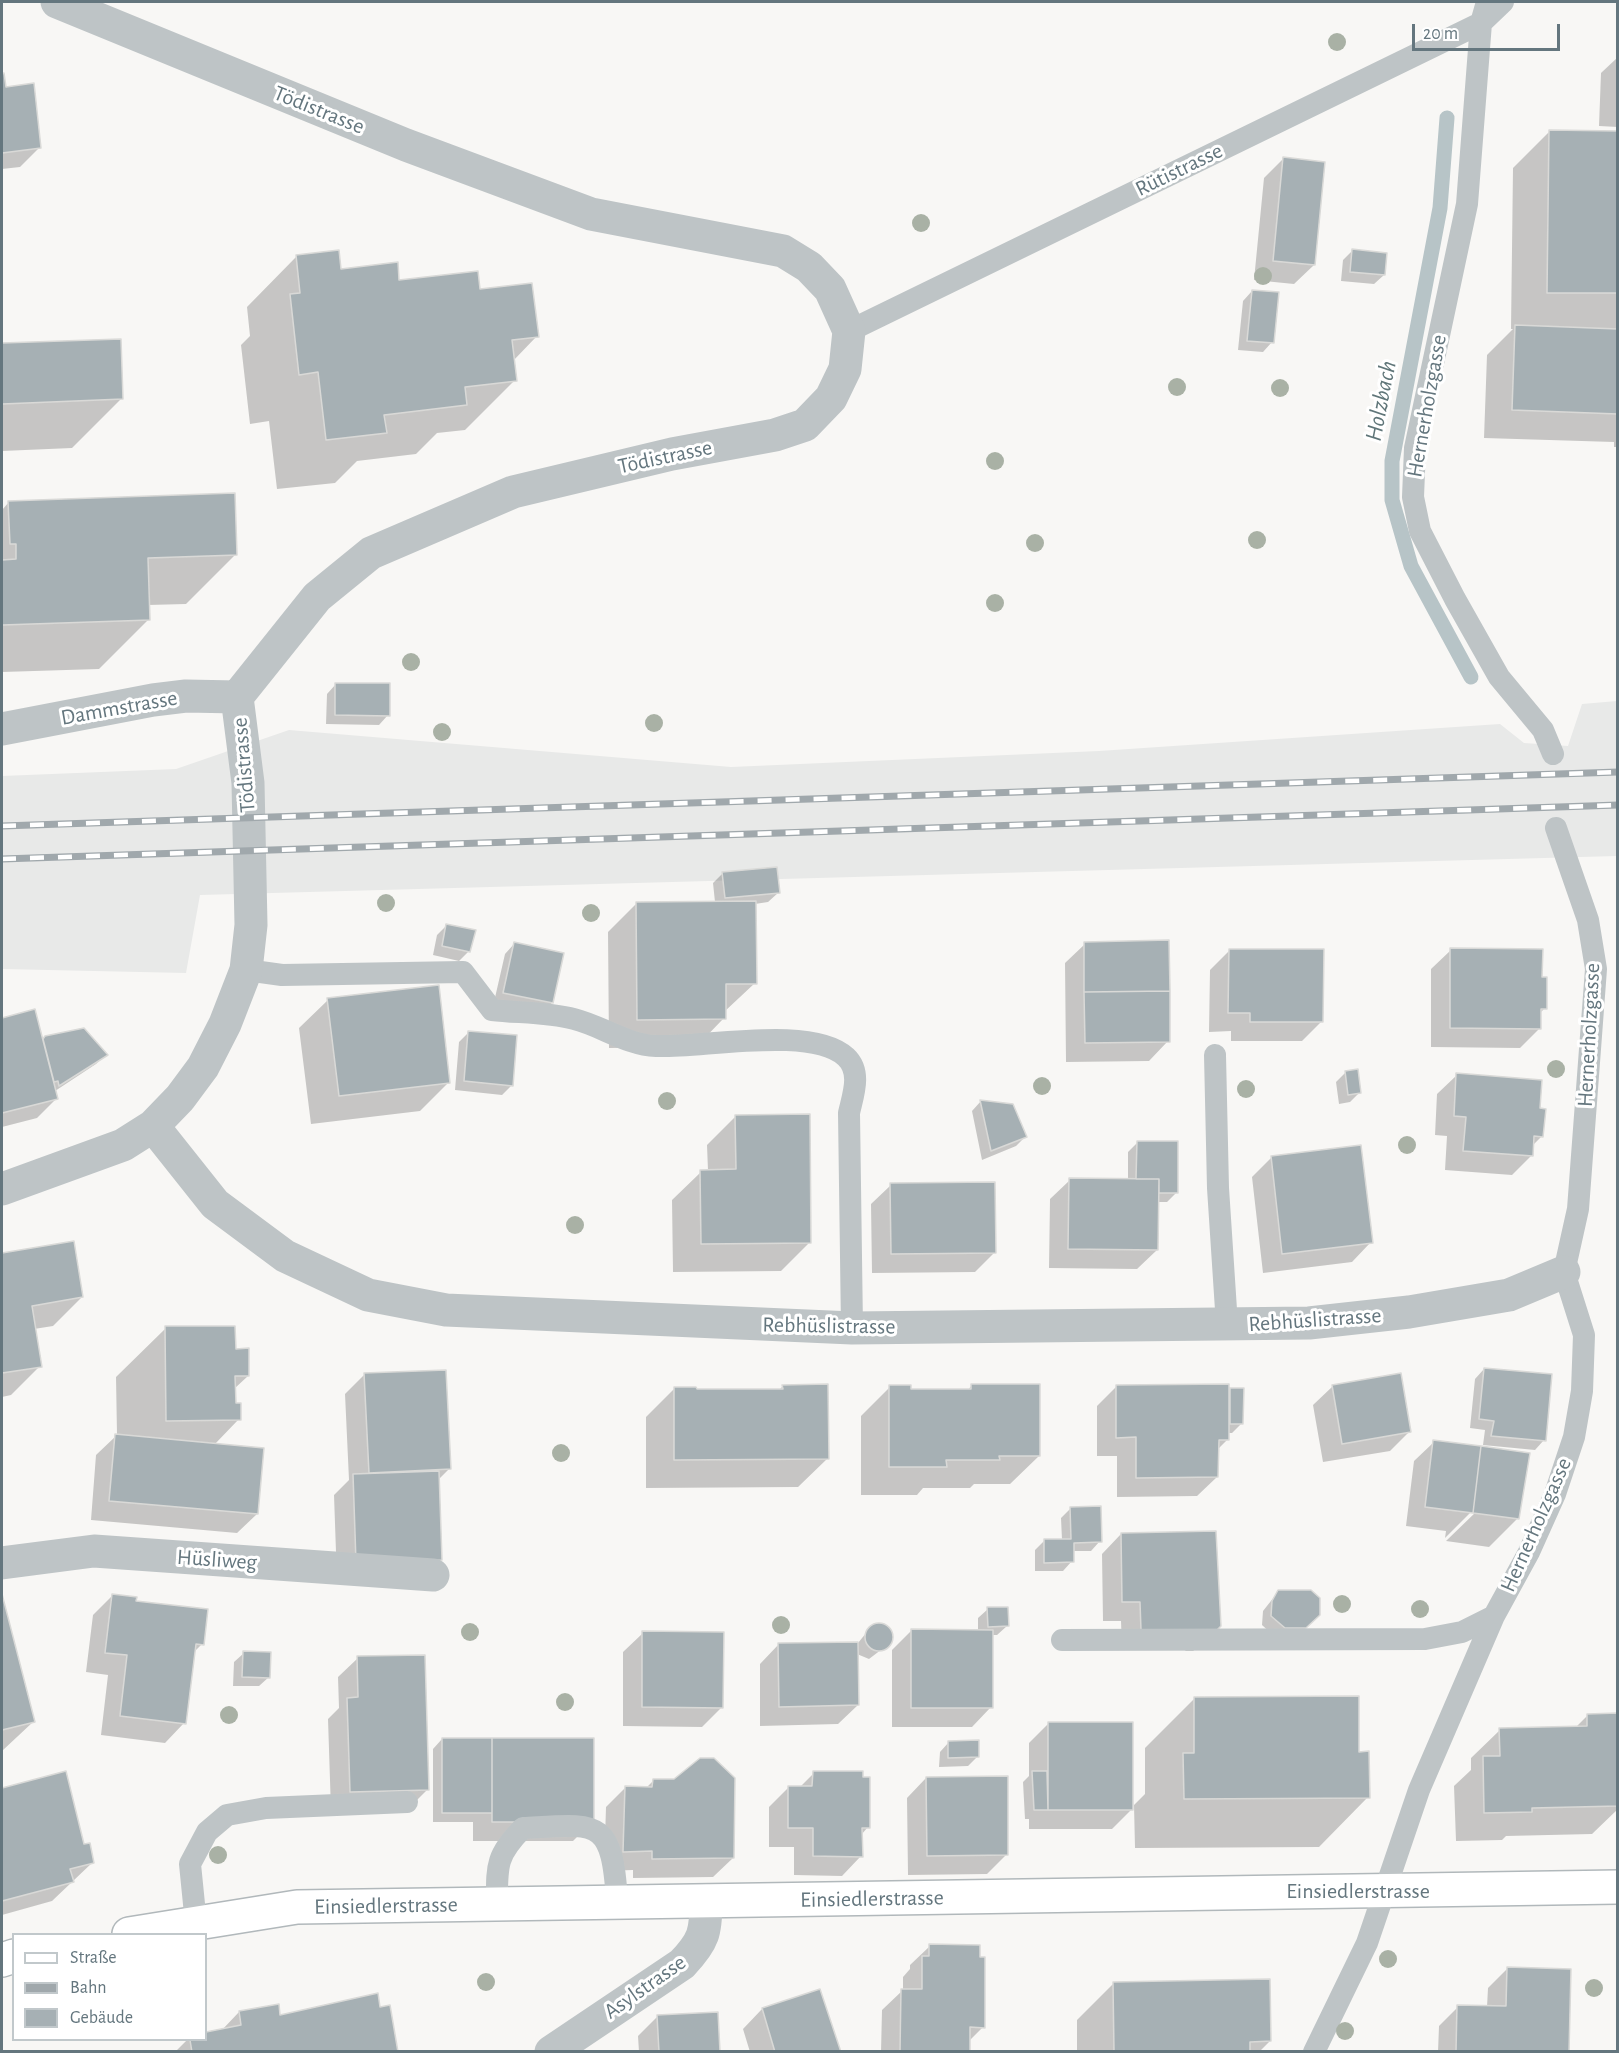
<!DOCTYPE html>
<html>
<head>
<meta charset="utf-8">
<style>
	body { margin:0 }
	#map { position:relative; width:1619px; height:2053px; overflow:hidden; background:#f8f7f5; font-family:"Alegreya Sans",sans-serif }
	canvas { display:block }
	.frame { position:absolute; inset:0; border:3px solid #64767e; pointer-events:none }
	.legend { position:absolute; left:12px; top:1933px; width:195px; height:108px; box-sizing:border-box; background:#fff; border:2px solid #c1c8cb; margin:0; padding:8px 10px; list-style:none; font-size:18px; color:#64767e }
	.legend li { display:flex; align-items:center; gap:12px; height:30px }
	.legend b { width:30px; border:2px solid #c1c8cb }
	.scale { position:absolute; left:1412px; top:24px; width:148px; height:27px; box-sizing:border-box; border:3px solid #64767e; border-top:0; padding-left:8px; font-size:18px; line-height:21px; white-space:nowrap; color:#64767e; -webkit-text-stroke:4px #fff; paint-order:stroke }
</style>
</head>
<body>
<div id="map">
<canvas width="1619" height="2053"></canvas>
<div class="frame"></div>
<ul class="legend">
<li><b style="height:8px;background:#fff"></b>Straße</li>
<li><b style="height:8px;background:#a0a8ac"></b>Bahn</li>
<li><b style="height:16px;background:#a6b0b4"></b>Gebäude</li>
</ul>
<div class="scale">20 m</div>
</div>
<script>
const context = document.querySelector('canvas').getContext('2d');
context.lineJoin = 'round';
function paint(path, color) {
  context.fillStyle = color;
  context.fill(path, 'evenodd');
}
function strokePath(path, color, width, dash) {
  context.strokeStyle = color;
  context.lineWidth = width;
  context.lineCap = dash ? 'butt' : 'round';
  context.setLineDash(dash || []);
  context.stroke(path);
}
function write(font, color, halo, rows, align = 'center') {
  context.font = font + ' "Alegreya Sans",sans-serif';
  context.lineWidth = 6;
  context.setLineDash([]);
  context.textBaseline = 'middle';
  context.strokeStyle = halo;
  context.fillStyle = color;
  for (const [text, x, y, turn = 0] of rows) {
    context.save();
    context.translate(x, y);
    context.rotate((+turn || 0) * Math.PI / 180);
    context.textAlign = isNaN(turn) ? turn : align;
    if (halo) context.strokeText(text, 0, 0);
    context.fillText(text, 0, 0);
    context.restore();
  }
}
paint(new Path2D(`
	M1617,701V856L200,895L186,973L2,969V776L176,769L289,730L731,767L1099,751L1500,724L1524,743L1568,746L1582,704Z`), '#e8e9e8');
paint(new Path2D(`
	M1618,57V127L1599,126L1601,73Z
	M2,75L4,88L40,147L20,167L2,169Z
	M1550,131L1618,132V447H1614V442L1484,438L1487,355L1513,329H1511L1513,168Z
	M1283,159L1314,265L1294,284L1254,280L1264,178Z
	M1352,251L1384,275L1374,284L1341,281L1343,260Z
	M296,257L340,270L398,282L479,291L537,336L513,361L515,380L465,430L437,433L416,454L357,461L335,483L277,489L269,421L250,424L241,345L250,336L247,307Z
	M1252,291L1272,342L1263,352L1238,350L1243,301Z
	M119,340L121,399L72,448L2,451V344Z
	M9,502L236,554L186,604L148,605L149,619L99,669L2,672V510Z
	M336,684L388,715L379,725L326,724L327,694Z
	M723,873L778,893L768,902L755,904V983L724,1012V1018L696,1047L609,1048L608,932L637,903L715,902L713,883Z
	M447,925L469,951L459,961L433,955L437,935Z
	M514,944L552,1003L542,1012L494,1002L505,954Z
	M1085,944L1168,1041L1149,1061L1066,1062L1065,963Z
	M1451,950L1541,978L1545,1008L1539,1014V1029L1520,1048L1431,1047V969Z
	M1229,951L1322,1021L1302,1041H1231V1031L1209,1032L1210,970Z
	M328,1000L449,1082L420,1111L311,1124L299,1028Z
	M34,1011L42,1041L46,1037L105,1055L96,1064L55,1091L57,1098L37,1118L2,1127V1019Z
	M469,1032L511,1086L502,1095L455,1090L459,1042Z
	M1345,1073L1360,1092L1350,1102L1339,1104L1336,1082Z
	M1457,1075L1542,1136L1532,1146L1531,1156L1512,1175L1445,1170L1447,1136L1435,1135L1437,1094Z
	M981,1101L1025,1137L1016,1146L982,1160L972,1111Z
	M736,1116L810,1242L781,1271L673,1272L672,1200L701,1172L708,1171L707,1145Z
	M1138,1142L1176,1193L1167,1202H1158L1157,1250L1137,1269L1049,1268L1050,1199L1070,1180H1128V1152Z
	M1271,1158L1371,1242L1352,1262L1263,1273L1252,1177Z
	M891,1185L995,1252L975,1272L872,1273L871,1204Z
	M73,1243L82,1297L53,1326L34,1329L40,1366L11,1395L2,1397V1254Z
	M166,1328L235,1350L248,1376L234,1389V1405L239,1419L214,1445L257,1514L237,1533L91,1520L96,1455L117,1435L116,1377Z
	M1484,1369L1544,1440L1535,1450L1483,1445L1485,1430L1470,1428L1475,1379Z
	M364,1375L450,1468L438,1480L440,1559L421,1579L337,1581L334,1495L349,1480L345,1394Z
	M972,1385L1039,1456L1010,1484H974L970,1488H923L917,1495H861V1416L890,1387L909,1391H967Z
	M783,1386L827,1459L798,1487L646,1488V1417L675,1388L696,1391L779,1390Z
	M1117,1386L1227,1393L1231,1389L1242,1423L1232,1433H1227V1440L1217,1450V1477L1197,1496L1117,1497V1456H1097V1406Z
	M1333,1386L1410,1431L1390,1451L1323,1462L1313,1405Z
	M1434,1442L1518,1518L1489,1547L1446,1541L1479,1509L1477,1506L1445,1538L1446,1531L1406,1526L1414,1461Z
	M1071,1508L1100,1541L1091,1551H1072V1561L1063,1571H1035V1550L1044,1541L1062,1540L1061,1518Z
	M1121,1534L1194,1651H1186L1182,1648L1122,1649L1121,1621H1103L1102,1554Z
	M1278,1592L1309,1625L1295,1637H1275L1262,1625L1263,1611Z
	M113,1595L135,1602L202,1644L193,1653L184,1723L165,1743L101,1735L108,1675L86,1672L93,1615Z
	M2,1597L33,1722L2,1751Z
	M988,1609L1007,1626L997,1635H991V1707L972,1727H892V1650L911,1631H978V1618Z
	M878,1624L890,1630V1643L869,1659L857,1654L858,1705L838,1724L760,1726V1664L779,1644L858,1643L871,1627Z
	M643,1633L722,1707L702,1727L623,1726V1652Z
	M244,1653L269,1677L259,1686H233L234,1662Z
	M358,1658L427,1790L408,1809L331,1811L328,1719L339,1708L338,1677Z
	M1194,1699L1358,1753L1368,1797L1319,1847L1135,1848L1134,1805L1145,1794V1748Z
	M1588,1715H1618V1809L1592,1834L1506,1836L1502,1840L1456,1841L1454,1786L1471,1770V1758L1500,1730L1575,1728Z
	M1049,1723L1131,1810L1112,1829H1029V1819H1025L1023,1782L1029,1776V1743Z
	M442,1739L592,1822L573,1841H473V1822H433V1749Z
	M949,1742L977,1757L968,1766L939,1767L940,1752Z
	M65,1773L83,1846L93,1862L52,1901L2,1915V1790Z
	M814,1773L868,1827L861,1835V1856L842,1876L794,1875V1847H769V1807L789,1787L799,1788Z
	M926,1778L1007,1854L987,1874L908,1875L907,1798Z
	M653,1781L733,1858L713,1877L633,1878V1870L604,1871L606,1807L626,1787L646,1788Z
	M930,1946L983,2027L968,2042V2052H881L882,2010L903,1990V1977L910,1969V1965Z
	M1507,1969L1567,2052H1438L1439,2026L1458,2007H1487L1488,1988Z
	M1114,1983L1270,2041L1259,2052H1077V2020Z
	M379,2009L397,2052H175L187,2040H206V2034L221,2031L239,2012L279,2016Z
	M762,2009L839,2052H750L743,2029Z
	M658,2016L718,2052H639L638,2036Z`), '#0003');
strokePath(new Path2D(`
	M1447,118L1440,208L1392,461V500L1411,566L1471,677`), '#b7c4c7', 15);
const building = new Path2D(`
	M4,73L6,87L34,83L41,148L2,153V74Z
	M1549,130L1618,131V293H1547Z
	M1283,157L1325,162L1315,265L1273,261Z
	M1352,249L1387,253L1385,275L1350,272Z
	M339,250L341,269L398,262L399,280L478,271L480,289L532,283L539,337L512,340L517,381L465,387L467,405L384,415L387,433L326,440L318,372L299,375L290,294L300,293L296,255Z
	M1252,290L1279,292L1274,343L1247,341Z
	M1515,325L1618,329V414L1512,410Z
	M2,329V343L121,339L123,399L2,404Z
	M235,493L237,555L148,558L150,620L2,625V560L16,559V544H10L8,501Z
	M335,683H390V716L335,715Z
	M777,867L780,893L725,898L722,872Z
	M756,901L757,984H726V1019L637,1020L636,902Z
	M446,924L476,930L470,952L442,946Z
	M1169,940L1170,991L1084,992V942Z
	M514,942L564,953L553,1003L503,993Z
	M1450,948L1543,949L1542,977H1547V1009H1541V1029L1450,1028Z
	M1229,949H1324L1323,1022H1250V1013H1228Z
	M439,985L450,1083L339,1096L327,998Z
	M1170,991V1042L1085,1043L1084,992Z
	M35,1009L58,1099L2,1113V1018Z
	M84,1028L108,1055L59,1086L58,1081L54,1082L43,1039L45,1036Z
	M468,1031L517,1035L513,1086L464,1081Z
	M1358,1069L1361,1093L1348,1095L1345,1071Z
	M1456,1073L1542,1080L1540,1108L1546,1109L1543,1137L1534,1136L1533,1156L1463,1151L1466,1117L1454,1116Z
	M980,1100L1013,1104L1027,1137L991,1151Z
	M810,1114L811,1243L701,1244L700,1170L736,1169L735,1115Z
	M1137,1141H1178V1193H1159V1179H1136Z
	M1361,1145L1373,1243L1282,1254L1271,1156Z
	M1069,1178L1159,1179L1158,1250L1068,1249Z
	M995,1182L996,1253L891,1254L890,1183Z
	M74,1241L83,1297L32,1306L42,1367L2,1373V1253Z
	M165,1326H235L236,1349L249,1348V1376H235L236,1403H241V1420L166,1421Z
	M1484,1368L1552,1374L1546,1441L1491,1436L1494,1421L1479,1419Z
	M446,1370L451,1469L369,1473L364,1373Z
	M1401,1373L1411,1432L1342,1444L1332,1385Z
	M828,1384L829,1459L674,1460V1387H696L697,1389H783L782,1385Z
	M971,1384H1040V1456H999L1000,1460H946L947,1467H889V1385H911V1389H971Z
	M1229,1384V1440H1219L1218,1477L1136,1478V1437L1116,1438V1385Z
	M1230,1388H1244L1243,1424H1230Z
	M115,1434L264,1448L258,1514L109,1501Z
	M1433,1440L1481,1446L1473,1513L1425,1507Z
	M1481,1446L1530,1453L1519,1519L1473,1513Z
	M439,1471L442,1560L356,1562L353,1474Z
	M1101,1506L1102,1542L1074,1543V1562L1044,1563V1539H1071L1070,1507Z
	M1216,1531L1221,1626L1215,1632L1141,1630L1140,1602H1122L1121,1533Z
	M1278,1590H1311L1320,1598V1615L1306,1628H1285L1271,1616L1272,1601Z
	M2,1594L35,1722L2,1730Z
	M112,1594L137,1597L136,1601L208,1609L204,1645L196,1644L186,1724L120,1716L127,1655L105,1653Z
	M987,1607H1008L1009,1626L988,1627Z
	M865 1637a14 14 0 1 1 28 0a14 14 0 1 1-28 0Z
	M911,1629L993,1630V1708H911Z
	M642,1631L724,1632L723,1708L642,1707Z
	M858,1642L859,1705L779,1707L778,1643Z
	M243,1651L271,1652L270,1678L242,1677Z
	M425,1655L429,1790L350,1792L347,1698L358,1697L357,1656Z
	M1359,1696V1752L1369,1751L1370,1798L1184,1799L1183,1753H1194V1697Z
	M1618,1713V1806L1532,1808V1812L1484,1813L1483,1756H1500L1499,1728L1587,1726V1714Z
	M1048,1722H1133V1810H1048Z
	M442,1738H492V1813H442Z
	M492,1738H594V1822H492Z
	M979,1740V1757L948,1758V1741Z
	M700,1758H714L735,1778L734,1858L652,1859V1851L623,1852L625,1786L652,1787L653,1779H674Z
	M66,1771L84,1844L90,1843L94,1863L70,1869L74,1882L2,1901V1788Z
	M813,1771H863V1777H870V1828H862L863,1857L813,1856V1828H788V1786H812Z
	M1032,1771H1047L1048,1810H1034Z
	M1008,1776V1855L927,1856L926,1777Z
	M929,1944L980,1945V1957H985V2028L970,2027V2052H900L901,1989H922V1956H929Z
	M1507,1967L1571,1969L1569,2052H1456L1457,2005L1506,2006Z
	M1270,1979L1271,2041L1250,2042V2052H1114L1113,1982Z
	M820,1989L841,2052H775L762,2008Z
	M378,1993L380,2007L390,2005L398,2052H192L190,2040H206V2032L241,2025L239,2011L279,2004L280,2015Z
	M718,2012L720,2052H659L657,2015Z`);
paint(building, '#a6b0b4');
strokePath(building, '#d9d9d7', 1.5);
const secondary = new Path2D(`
	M129,1934L297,1907L1618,1887
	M2,1960L14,1956`);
strokePath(secondary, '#b1b8bb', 36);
strokePath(new Path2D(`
	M1487,2L1481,23L1467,204L1415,448L1413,497L1420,531L1455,599L1499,677L1543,730L1553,754
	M849,331L1481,23L1503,2
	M246,970L282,975L463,972L492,1010C518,1013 548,1012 574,1019C602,1026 627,1045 656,1046C701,1048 812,1025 846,1057C862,1072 853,1095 849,1113L852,1328
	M1215,1055L1218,1188L1227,1325
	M1062,1640L1425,1639L1462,1632L1494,1616
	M497,1904C497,1867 495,1856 523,1828C598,1824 612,1817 617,1901
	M196,1924L190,1864L207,1832L227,1815L266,1808L407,1802
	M1314,2052L1367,1943L1419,1790L1494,1616L1529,1552L1555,1494L1574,1437L1582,1391L1584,1335L1564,1272L1578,1209L1596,969L1588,920L1556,828`), '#bec4c6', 22);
strokePath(new Path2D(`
	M2,729L153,700L186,696L237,697
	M153,1126L215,1204L285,1256L368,1295L446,1310L852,1328L1309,1323L1409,1312L1509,1295L1564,1272
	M2,1189L123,1145L153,1126L180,1098L203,1067L225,1024L246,970L251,925L248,783L237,697L317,597L371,553L513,492L672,454L775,435L805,425L831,398L845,369L849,331L830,289L809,267L783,251L591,214L406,145L57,2
	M2,1563L94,1551L433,1575
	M551,2052L682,1964C704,1941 706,1932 706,1901`), '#bec4c6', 33);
strokePath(secondary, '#fff', 33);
const rail = new Path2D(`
	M2,826L1618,772
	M2,859L1618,805`);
strokePath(rail, '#a0a8ac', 7);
strokePath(rail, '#fff', 4.5, [14]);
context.fillStyle = '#a9b1a5';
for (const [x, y] of [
	[1337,42],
	[921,223],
	[1263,276],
	[1177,387],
	[1280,388],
	[995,461],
	[1257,540],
	[1035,543],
	[995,603],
	[411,662],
	[654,723],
	[442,732],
	[386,903],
	[591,913],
	[1556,1069],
	[1042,1086],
	[1246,1089],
	[667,1101],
	[1407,1145],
	[575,1225],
	[561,1453],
	[1342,1604],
	[1420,1609],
	[781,1625],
	[470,1632],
	[565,1702],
	[229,1715],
	[218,1855],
	[1388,1959],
	[486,1982],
	[1594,1988],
	[1345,2031]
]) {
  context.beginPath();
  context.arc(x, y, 9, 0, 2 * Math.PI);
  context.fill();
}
write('22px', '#64767e', '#fff', [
	["Tödistrasse",319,110,22],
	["Rütistrasse",1179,170,-26],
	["Hernerholzgasse",1427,406,-80],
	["Tödistrasse",665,457,-12],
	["Dammstrasse",119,708,-10],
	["Tödistrasse",244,765,-95],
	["Hernerholzgasse",1589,1035,-87],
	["Rebhüslistrasse",1315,1320,-4],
	["Rebhüslistrasse",829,1326,1],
	["Hernerholzgasse",1536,1525,-66],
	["Hüsliweg",217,1560,4],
	["Einsiedlerstrasse",1358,1891],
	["Einsiedlerstrasse",872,1899,-1],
	["Einsiedlerstrasse",386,1906,-1],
	["Asylstrasse",645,1987,-35]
]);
write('italic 24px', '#5f7578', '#fff', [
	["Holzbach",1381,401,-79]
]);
</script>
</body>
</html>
